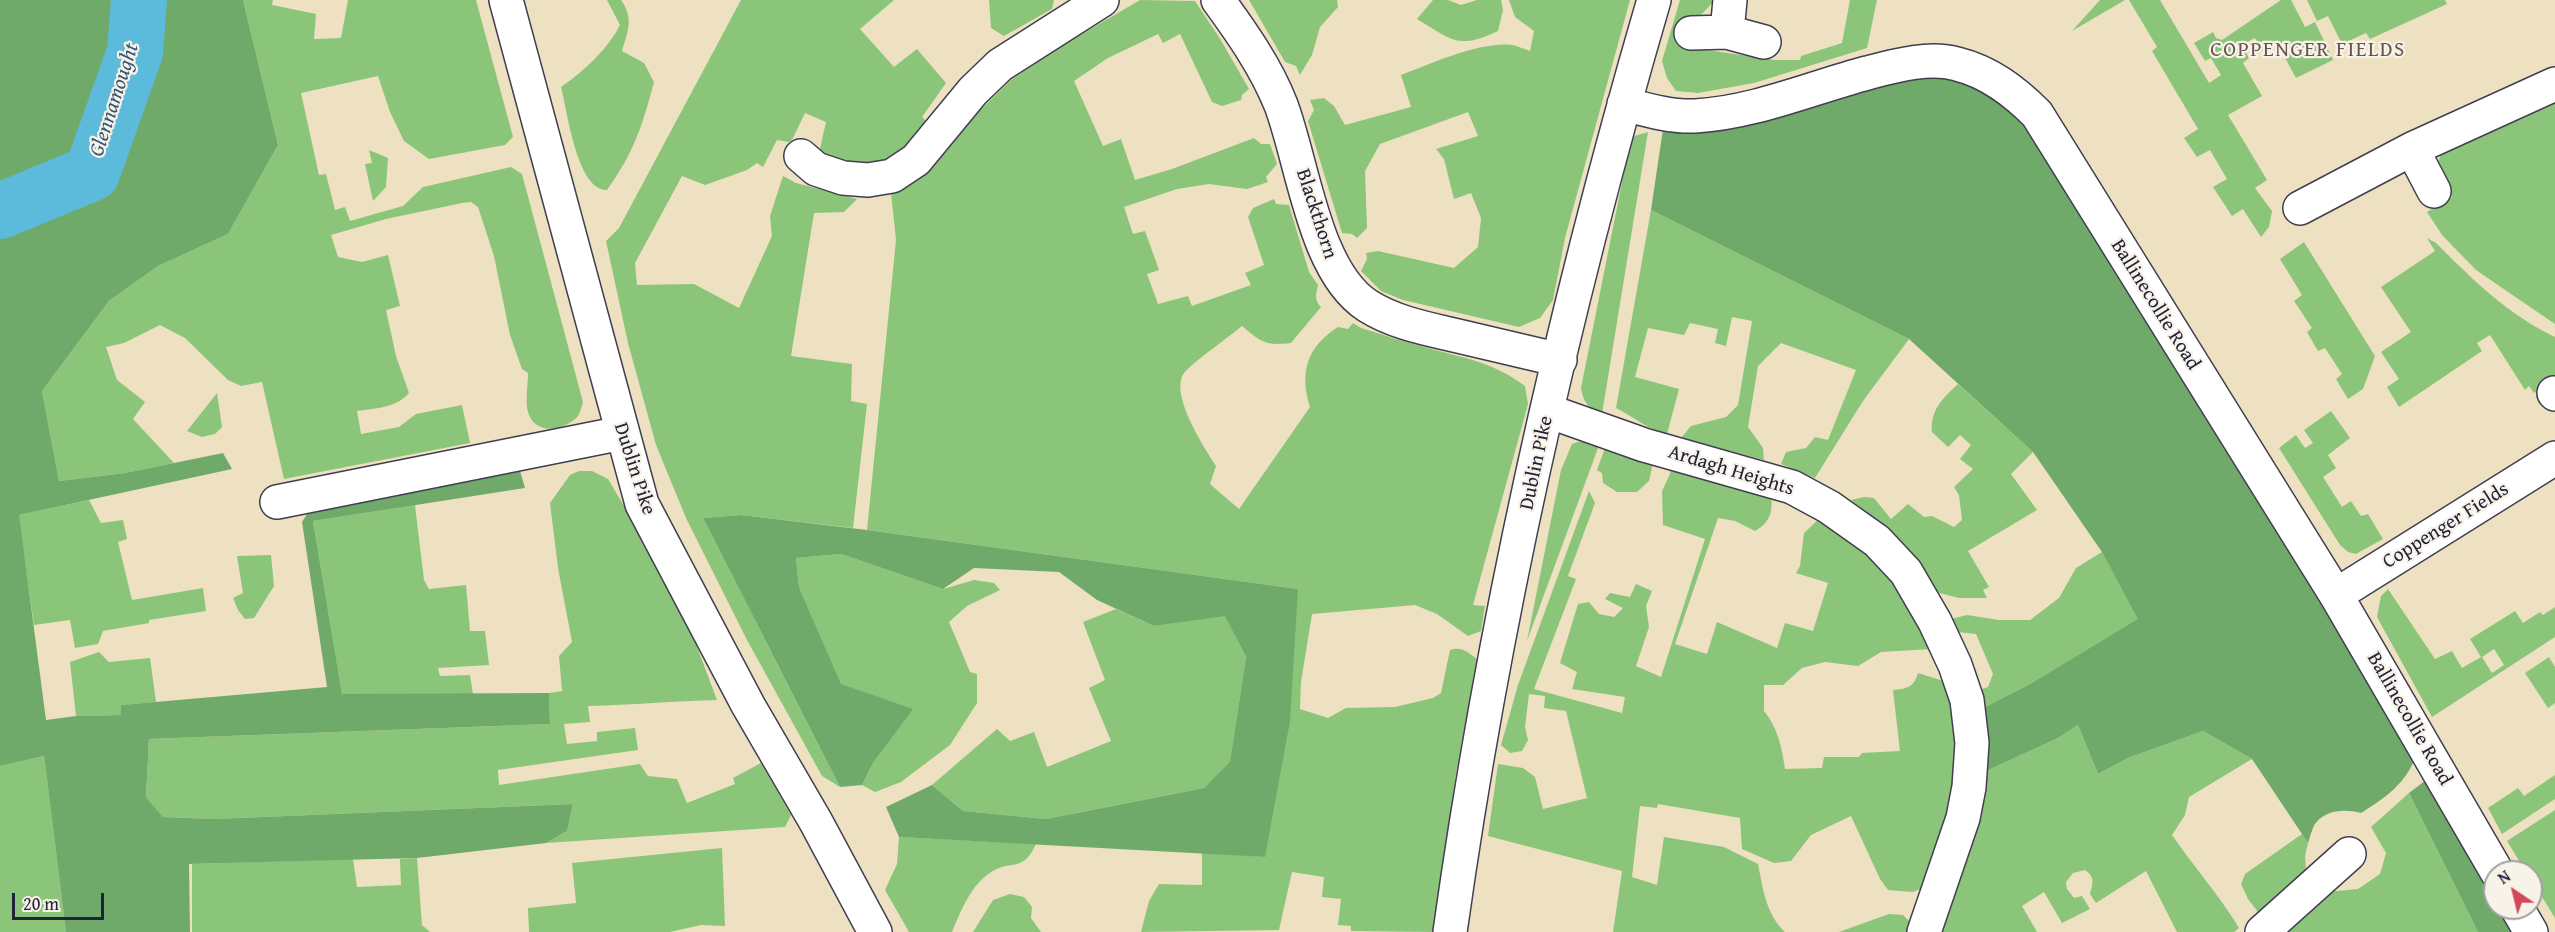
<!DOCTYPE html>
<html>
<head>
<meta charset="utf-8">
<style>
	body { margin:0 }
	#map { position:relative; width:2555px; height:932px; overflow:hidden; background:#eee1c1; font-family:"Gentium Book Plus",serif }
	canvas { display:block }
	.north { position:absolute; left:2483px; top:860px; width:60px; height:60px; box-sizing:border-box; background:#f7f3e8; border:2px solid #a29fa3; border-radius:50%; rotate:325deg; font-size:16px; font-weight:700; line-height:24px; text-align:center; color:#22223b }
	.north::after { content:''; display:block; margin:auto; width:21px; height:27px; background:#d1495b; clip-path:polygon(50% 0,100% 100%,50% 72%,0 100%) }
	.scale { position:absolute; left:12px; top:893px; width:92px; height:27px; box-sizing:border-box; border:3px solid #22223b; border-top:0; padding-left:8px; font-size:18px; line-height:21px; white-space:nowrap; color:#22223b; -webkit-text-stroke:4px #f7f3e8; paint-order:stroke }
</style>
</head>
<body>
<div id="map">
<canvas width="2555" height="932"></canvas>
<div class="north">N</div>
<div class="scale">20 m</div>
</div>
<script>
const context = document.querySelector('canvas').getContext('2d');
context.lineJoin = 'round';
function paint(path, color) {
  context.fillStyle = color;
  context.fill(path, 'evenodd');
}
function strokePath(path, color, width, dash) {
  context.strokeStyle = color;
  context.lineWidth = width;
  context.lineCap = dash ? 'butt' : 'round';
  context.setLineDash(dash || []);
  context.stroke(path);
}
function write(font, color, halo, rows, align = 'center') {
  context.font = font + ' "Gentium Book Plus",serif';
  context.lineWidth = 4.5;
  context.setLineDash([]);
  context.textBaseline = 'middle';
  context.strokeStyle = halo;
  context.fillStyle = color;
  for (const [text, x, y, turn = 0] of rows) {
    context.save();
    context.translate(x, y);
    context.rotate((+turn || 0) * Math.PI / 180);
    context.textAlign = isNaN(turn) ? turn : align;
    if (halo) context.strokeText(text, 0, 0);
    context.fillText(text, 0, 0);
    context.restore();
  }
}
paint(new Path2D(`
	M243,0H273L272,5L316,14L314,39L341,38L348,0H476L513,137L505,145L429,159L404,141L390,112L378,76L301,93L319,175L326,174L335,210L345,207L350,221L403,206L423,187L511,167L522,174L583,402C581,408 580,416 575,419C560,432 534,434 528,412C525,401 528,385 528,373L522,369L510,335L494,256L478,207L471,202L462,203L386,219L331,235L338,257L362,262L388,255L400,306L386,310L396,356L409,393C396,408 377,408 357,411L361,434L399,427L416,414L462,405L470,443L284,479L262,382L241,386L228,380L185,338L160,325L124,343L106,347L117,380L145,402L133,419L174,463L125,473L59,481L42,391L109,301L158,266L228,234L278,145Z
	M607,0H621C634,18 628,31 622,51L644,63L654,82C642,127 634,152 607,190C577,191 567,110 561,87C583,72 608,49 620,25Z
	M741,0H894L860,29L894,67L917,49L946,83L922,117L928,123C908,146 879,174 845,164C836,162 828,157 819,153L826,122L805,113L792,140L789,142L777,140L763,167L757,163L747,170L705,185L682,176L635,263L637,285L694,284L739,308L772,236L770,216L783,176L796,183L857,199L844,212L814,213L791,356L852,364L851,401L867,404L853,528L741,515L703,518L840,787L822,776L747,640L686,518L656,445L628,343L606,241L619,228Z
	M989,0H1054L1052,9L1004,36L991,28Z
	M1140,0L1195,1L1219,37L1249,89L1242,95L1241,100L1222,106L1212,102L1180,34L1163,43L1158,34L1108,58L1074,81L1103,146L1121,139L1135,180L1172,169L1254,138L1261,144H1270L1277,164L1266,177L1268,182L1247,189L1209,184L1177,189L1124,207L1133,234L1145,231L1159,270L1147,274L1158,304L1188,296L1192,306L1251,285L1245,273L1264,265L1248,217L1253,208L1274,199L1276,204L1289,205L1309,272L1318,285C1316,295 1314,300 1321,307L1291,343C1265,346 1261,342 1242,326C1228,338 1194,361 1184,373C1169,394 1204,447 1216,466L1210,484L1239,509L1310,407C1299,372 1307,347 1338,327L1348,329L1353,323L1361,328C1382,334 1403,342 1424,347C1463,358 1491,361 1525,386L1528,404L1473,605L1485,606L1481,631L1468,636L1437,614L1415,605L1312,614L1301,682L1300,709L1328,718L1346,708L1395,707L1433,698L1441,693L1450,650C1461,646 1468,652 1477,659L1456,773L1434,932L1351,931V926L1338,925L1341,899L1322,897L1324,877L1292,872L1279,930L1141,932L1149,901L1159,884L1202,885V852L1264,857L1298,589L867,530L896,240L891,193L930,169L970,120L1012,79L1065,44Z
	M1249,0H1337L1338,7L1320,27L1312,55L1300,75L1296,66L1285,62Z
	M1433,0H1448L1461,5L1477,0H1501L1503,10L1498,31C1458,50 1452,40 1417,19Z
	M1509,0H1630L1565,238L1553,300L1540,318L1519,327L1403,300L1381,291L1361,271L1367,259L1366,253L1378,251L1454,268L1478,247L1481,218L1471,193L1454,199L1444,159L1436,149L1478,136L1468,112L1380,144L1365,171L1367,228L1357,238L1352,234L1342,233L1308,121L1314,110L1310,100L1324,98L1334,106L1345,125L1411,107L1401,75C1430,64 1481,41 1512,45C1518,46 1524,49 1530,51L1534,31L1515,17Z
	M1680,0H1715L1700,16L1685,22L1687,47L1775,60H1800L1801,56L1842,43L1850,0H1877L1867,48L1754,83L1698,93L1676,91L1667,78L1662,61Z
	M2100,0H2125L2072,31Z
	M2129,0H2160L2209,83L2221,75L2211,58L2205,61L2194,43L2213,32L2216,38L2222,40L2281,0H2291L2305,27L2315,22L2333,60L2296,78L2277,43L2262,51L2255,38L2242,45L2249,58L2243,63L2262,96L2228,115L2267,180L2255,188L2272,211L2269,227L2261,237L2243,209L2232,216L2213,187L2227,179L2210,150L2197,157L2184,138L2198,129L2152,51L2157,47Z
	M2307,0H2445L2447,4L2370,39L2366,33L2342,44L2328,16L2317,21Z
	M2555,97V324L2476,270L2442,235L2427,212L2452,197L2436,166L2444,148Z
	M1648,132L1602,414C1589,411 1583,401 1581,388L1631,137Z
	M369,150L388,158L386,187L373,201L365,164L372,163Z
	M1651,210L1909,339L1863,401L1815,478L1781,464L1786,452L1806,448L1815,437L1828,440L1856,370L1781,343L1758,366L1748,427L1763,448L1764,460L1681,438L1691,426L1726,417L1738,405L1752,321L1732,317L1726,346L1715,343L1718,329L1690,323L1684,335L1648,328L1635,377L1679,389L1667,434C1647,429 1634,417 1616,408Z
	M2427,238L2436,243C2474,281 2506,313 2555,337V379L2534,393L2529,386L2525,390L2490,335L2477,343L2482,351L2399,407L2387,387L2399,379L2381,352L2411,332L2381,287L2435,251Z
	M2304,242L2375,356L2363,389L2348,399L2336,379L2342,374L2325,348L2318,351L2307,332L2312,328L2294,301L2302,295L2280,259Z
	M1958,384L2033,452L2011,474L2037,510L1968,551L1989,587L1983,590L1987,598H1959L1932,591C1911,557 1884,524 1851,500L1864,497L1874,498L1891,519L1908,504L1924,517L1932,516L1954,527L1962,520L1959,495L1954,487L1973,469L1960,459L1971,445L1960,435L1948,447L1932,432C1930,410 1943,398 1958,384Z
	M217,393L222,427L215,434L202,437L187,431Z
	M2331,411L2350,438L2328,455L2336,468L2323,477L2342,507L2351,501L2361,516L2368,514L2383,539L2356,554L2348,552L2340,545L2279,448L2296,435L2305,448L2313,443L2304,430Z
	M1584,440H1601L1527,641L1561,470L1572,444Z
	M1605,448L1654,459L1649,481L1637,492H1617L1603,483L1602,473L1597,470Z
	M1671,463L1771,493C1773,511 1771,522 1755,531L1735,521L1718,518L1675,644L1707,654L1717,622L1777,648L1785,623L1813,631L1828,583L1796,573L1800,566L1804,533L1820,518L1856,536L1900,584L1932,649L1881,652L1858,666L1825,662L1802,668L1783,685H1764V711C1778,728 1782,748 1785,769L1822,768L1824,757H1859L1862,753L1900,751L1893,690C1907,689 1914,687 1918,673L1950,683L1959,783L1930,885L1913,892L1888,890L1880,879L1851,816L1811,835L1791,861L1774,863L1742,849L1740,818L1658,804L1657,808L1640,806L1632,877L1657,885L1664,837L1724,847L1758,864C1763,889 1766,914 1785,932H1613L1622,871L1488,836L1498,764L1523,768L1535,777L1543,809L1587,798L1566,711L1544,708L1545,696L1529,694L1525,727L1528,740L1522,751L1510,753L1501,745L1518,685L1589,491L1595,503L1568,576L1576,579L1534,689L1622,713L1625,697L1572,689L1577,672L1560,663L1578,604L1589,602L1599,614L1614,617L1623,608L1605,599L1610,593L1630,597L1636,584L1652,591L1646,606L1649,627L1636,666L1661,677L1705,539L1663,525L1662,491L1670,474Z
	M579,471H592L608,479L651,551L694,639L717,700C674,701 632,705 588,706L590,722L564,724L567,744L597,741V732L635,728L638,750L498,770L499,785L640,764L648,776L677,779L687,803L735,784L733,778L761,763L791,815L785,827L546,843L567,831L573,804L214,819L163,817L146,797L149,739L550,724L549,693L562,691L559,656L572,642L558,568L550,503L570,475Z
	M89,500L101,523L123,520L127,539L118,542L132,600L203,588L206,611L149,620V623L103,631L98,644L75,648L70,620L34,625L18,515Z
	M415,505L424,580L429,589L466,585L470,631H485L489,665L438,668L440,676L470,675L473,694L342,695L313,521Z
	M2102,552L2139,619L2030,684L1985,707L1979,690L1988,687L1993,674L1976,634L1958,632L1951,619L1967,615L1999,620H2030L2059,598L2076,568Z
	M841,554L943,589L974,580L994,583L1000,590L967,606L949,622L970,672L977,674V703L950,745L901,782L875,792L862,785L873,763L912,709L841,685L799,587L796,558Z
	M271,555L274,586L254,618L245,619L238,610L233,598L243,593L237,556Z
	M2388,589L2435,659L2452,651L2462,668L2481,657L2470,639L2515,611L2523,623L2540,612L2543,615L2555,607V637L2432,717L2377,617L2381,596ZM2494,649L2504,665L2492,673L2482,657Z
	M1116,609L1154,626L1225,615L1246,657L1230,763L1204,788L1046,819L963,811L932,785L997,729L1010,741L1034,732L1047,767L1111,741L1089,688L1105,680L1083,622Z
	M99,652L109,662L150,658L156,702L121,705V715L76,716L70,662Z
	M2549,657L2555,667V703L2548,708L2525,673Z
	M2078,725L2098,774L2128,758L2203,731L2252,759L2189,797L2185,815L2172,835C2194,867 2219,895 2239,928L2234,932H2177L2146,871L2096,903L2090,894C2093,883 2095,877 2085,870L2073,873L2066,882L2067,889L2074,898L2082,896L2090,909L2062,923L2044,892L2022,906L2037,932H1938L1984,772L2058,738Z
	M44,756L66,932H0V766Z
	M2555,775V799L2502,834L2488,808L2518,788L2524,796Z
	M2409,793L2478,932H2285L2327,892L2358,889L2380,874L2386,853L2371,827Z
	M2555,810V918L2531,879V872H2526L2507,841Z
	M2302,834L2308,843L2305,856L2306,871L2258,912L2248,899L2241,884L2245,874Z
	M899,837L1036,844C1022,875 1010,857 987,875C969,889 961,911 952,932H909L885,890L897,864Z
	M722,848L725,926L701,925L670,932H529L528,908L576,903L572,863Z
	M417,858L422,925L430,932H192V864L353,859L357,887L401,885L400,859Z
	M1010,894L1024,897L1032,907L1031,918L1041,932H973L993,900Z
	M1889,914L1903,915L1916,928L1914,932H1839Z`), '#8bc57a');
paint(new Path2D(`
	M0,0H243L278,145L228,234L158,266L109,301L42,391L59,481L125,473L223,453L232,469L19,515L46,720L76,716L121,715V705L327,687L302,522L307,514L323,507L520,471L525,488L313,521L342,694L549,693L550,724L149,739L146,797L163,817L214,819L573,804L567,831L546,843L417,858L189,864L190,932H66L44,756L0,766Z
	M1913,77C1925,77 1938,75 1949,77C2011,85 2044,157 2075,203L2416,755C2407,783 2385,798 2361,813C2346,809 2326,809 2315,824C2312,829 2310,837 2308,843L2252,759L2203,731L2128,758L2098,774L2078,725L2058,738L1984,772L1985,707L2030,684L2138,619L2102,552L2033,452L1909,339L1651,210L1663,129Z
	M741,515L867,530L1298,589L1290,721L1265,857L899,837L886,807L932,785L963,811L1046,819L1204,788L1230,762L1246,657L1225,616L1154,626L1097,600L1059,572L974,568L943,589L841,554L796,558L799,587L841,684L913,709L873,763L862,785L840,787L703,518Z
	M2426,780L2495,903V908H2498L2511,932H2478L2409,793Z`), '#70aa6a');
strokePath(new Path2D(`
	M0,211L92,173L135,52L139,0`), '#5cbada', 56);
const minor = new Path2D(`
	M506,0L642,504L748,705L816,822L875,932
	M1218,0C1242,33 1266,67 1281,105C1303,163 1314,272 1368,306C1395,323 1428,329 1458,336C1492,344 1526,352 1560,360
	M1727,32L1730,0
	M1691,33L1727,32L1764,42
	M1624,104C1647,110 1671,117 1695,116C1753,113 1811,88 1867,73C1894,66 1929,56 1957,64C1989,72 2014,91 2037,114L2336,595L2497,872
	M2412,149L2434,191
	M801,156L816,169L843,178L868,180L892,176L916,160L973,91L1000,65L1102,0
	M2300,208L2412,149L2555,84
	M2554,393L2555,394
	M1548,411L1644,445L1792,487L1829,507L1877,541L1906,572L1935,622L1955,665L1967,700L1972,743L1969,787L1963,818L1924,932
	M277,502L622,433
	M2336,595L2555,458
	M2517,908L2531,932
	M1450,932C1494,618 1565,304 1654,0
	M2262,932L2349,854`);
strokePath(minor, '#413f4f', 36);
strokePath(minor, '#fff', 33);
write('20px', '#22223b', '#f7f3e8', [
	["Blackthorn",1316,214,72],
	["Ballinecollie Road",2155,305,58],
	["Dublin Pike",1537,463,-78],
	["Dublin Pike",634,469,72],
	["Ardagh Heights",1731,471,17],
	["Coppenger Fields",2446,526,-32],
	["Ballinecollie Road",2409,719,60]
]);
context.letterSpacing = '1.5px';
write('21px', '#695350', '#f7f3e8', [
	["COPPENGER FIELDS",2308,51]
]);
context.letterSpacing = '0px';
write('italic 21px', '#365773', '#f7f3e8', [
	["Glennamought",115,100,-72]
]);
</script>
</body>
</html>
